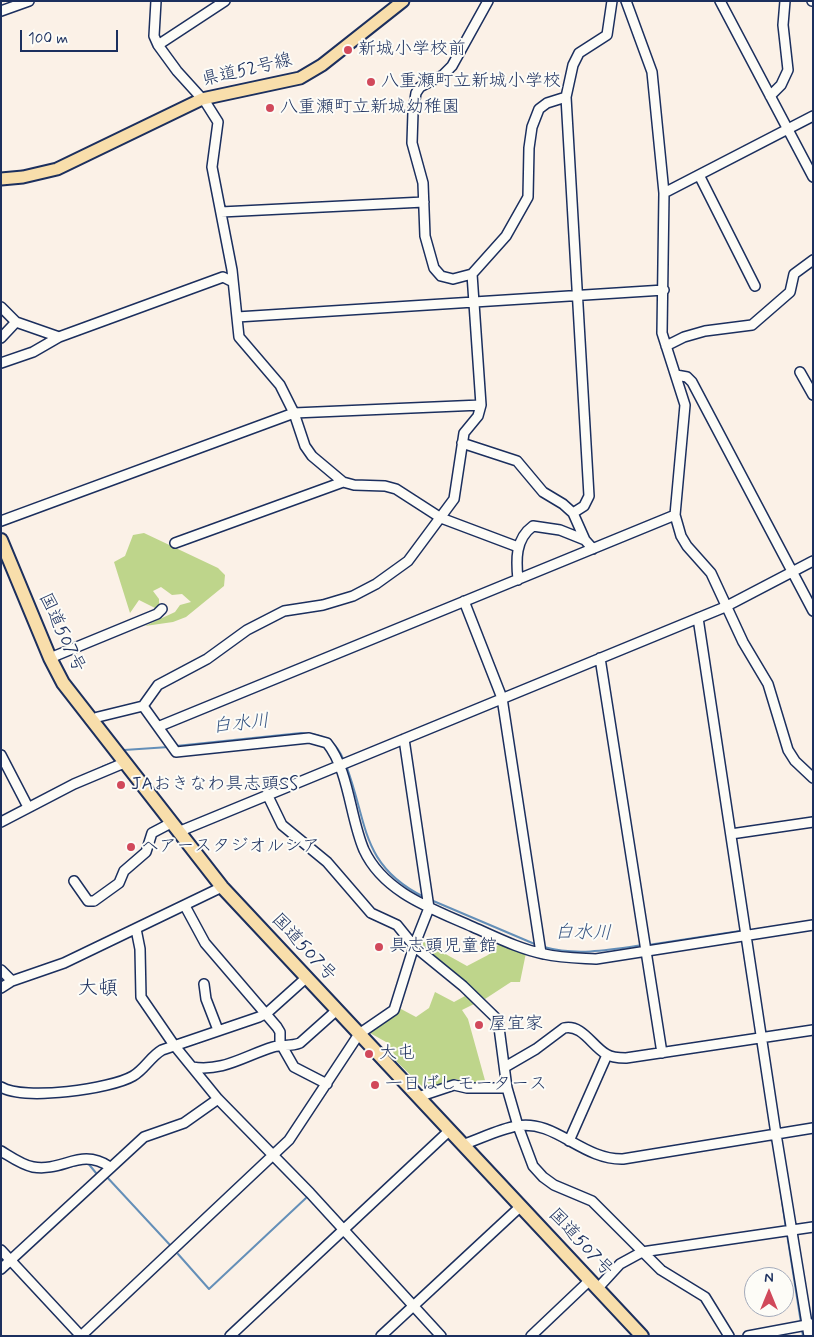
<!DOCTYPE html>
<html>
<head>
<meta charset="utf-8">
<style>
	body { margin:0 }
	#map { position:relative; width:814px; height:1337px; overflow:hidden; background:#fbf1e7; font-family:Mynerve,sans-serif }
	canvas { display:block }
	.frame { position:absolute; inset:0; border:2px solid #1b2f5e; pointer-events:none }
	.north { position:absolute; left:744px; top:1267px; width:50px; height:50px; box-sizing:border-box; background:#fdfcf7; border:1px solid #a3aaba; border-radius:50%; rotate:0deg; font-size:14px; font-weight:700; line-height:20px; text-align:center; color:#1b2f5e }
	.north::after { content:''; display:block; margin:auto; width:18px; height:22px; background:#d1495b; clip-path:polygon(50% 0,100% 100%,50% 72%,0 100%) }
	.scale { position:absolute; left:20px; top:30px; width:98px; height:22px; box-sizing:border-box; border:2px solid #1b2f5e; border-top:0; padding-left:6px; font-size:15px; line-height:18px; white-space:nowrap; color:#1b2f5e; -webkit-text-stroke:4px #fdfcf7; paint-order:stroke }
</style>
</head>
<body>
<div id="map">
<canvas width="814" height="1337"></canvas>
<div class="frame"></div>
<div class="north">N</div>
<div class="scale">100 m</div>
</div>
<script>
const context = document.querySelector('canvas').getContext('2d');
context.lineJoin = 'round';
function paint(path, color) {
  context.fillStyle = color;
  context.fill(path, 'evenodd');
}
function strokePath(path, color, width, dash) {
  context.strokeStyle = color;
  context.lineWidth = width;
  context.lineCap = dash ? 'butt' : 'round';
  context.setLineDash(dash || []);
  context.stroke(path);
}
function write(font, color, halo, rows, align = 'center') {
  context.font = font + ' Mynerve,"Klee One",sans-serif';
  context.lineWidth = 4;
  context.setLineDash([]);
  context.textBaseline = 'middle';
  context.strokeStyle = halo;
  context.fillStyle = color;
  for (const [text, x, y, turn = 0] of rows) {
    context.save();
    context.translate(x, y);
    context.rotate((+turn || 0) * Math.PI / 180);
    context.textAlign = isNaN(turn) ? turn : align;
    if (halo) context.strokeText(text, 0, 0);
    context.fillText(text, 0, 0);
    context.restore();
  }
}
paint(new Path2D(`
	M144,533L218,568L225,575L224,586L186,617L173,622L145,626L175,612L180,605L191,602L182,594L172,595L161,587L153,591L159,599V610L139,600L130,613L114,562L125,556L133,535Z
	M424,942L467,966L488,955L499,944L526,953L520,982H511L485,999L419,947Z
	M435,992L454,1002L465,996L474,1004L462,1010L468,1019L486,1084H471L456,1079L425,1089L395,1060L393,1051L386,1042L370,1033L401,1009L416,1017L429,1008Z`), '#bed58b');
strokePath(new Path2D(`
	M176,746L301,733C323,734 336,740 344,761
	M124,750L169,747
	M346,765C368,823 360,865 424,897
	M102,767L112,763
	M431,900L537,945
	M742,940L751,997
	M648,945L740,931V932
	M544,947C576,956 610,950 643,945
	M1,1157L8,1160
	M87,1162L96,1173
	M26,1169L47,1172L77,1165
	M106,1176L170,1245
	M779,1179L786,1229
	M787,1234L801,1323
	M178,1254L209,1289L306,1198
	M802,1330L803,1336`), '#648fb8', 2);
const minor = new Path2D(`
	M156,1L154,36L158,45L177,71L206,103L218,122L212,167L232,270L239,337L280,385L294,413L305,446L312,456L343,482L354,485L385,486L396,489L441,518L518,547
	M488,1L452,66L443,75L420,87L416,93L413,112L412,143L423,183L425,236L434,268L441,276L453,279L472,274L506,236L528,197L529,148L532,127L539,109L547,103L566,97
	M626,1L652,72L664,193L662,333L685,405L675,515L681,536L687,546L711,573L743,642L768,684L788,750L795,761L813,778
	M720,1L813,177
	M812,1H813
	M1,11L29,1
	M158,45L225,1
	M770,96L781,85L788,70L783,25L785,1
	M699,175L755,286
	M664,193L813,116
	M221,212L424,202
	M1,307L16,322L59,337
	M237,317L664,290
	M1,338L16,322
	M666,346L684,337L705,331L752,325L790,292L794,274L813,260
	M1,363L33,352L59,337L223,277L233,282
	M800,372L813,395
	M676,375L687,377L692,382L813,611
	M462,443L517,461L543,492L563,504L573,513L585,540L593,549
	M573,513L584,506L589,496L566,97L573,65L579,53L607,35L612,1
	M1,521L294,413L481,405
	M175,543L343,482
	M518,580C516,560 515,539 533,526L560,530L585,540
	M464,601L502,698L541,953
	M698,618L776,1134L809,1336
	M50,658L157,614L162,609
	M600,658L662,1053
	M143,706L176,752L309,738L327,743C349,770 350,818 364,850C384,893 433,909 473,927C496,937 519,949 544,954C561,958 578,958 596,959L813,925
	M91,721L98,717L143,706L158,685L207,659L247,630L284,611L323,605L353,596L376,584L408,561L454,499L464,433L478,416L481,405L472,274
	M160,726L675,515
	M1,755L28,807
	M267,794L282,825L327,862L371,913L397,925L414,946L463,986L498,1020L507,1088L518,1126L533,1166L543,1177L554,1185L592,1201L661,1270L705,1297L729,1336
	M1,822L74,784L124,763
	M178,832L725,607L813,561
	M731,834L813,822
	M74,881L88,901H94L119,883L124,871L146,852L152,833L171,823
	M185,906L205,943L277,1027L280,1032V1045
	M136,929L140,949L141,997L174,1045L218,1099L310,1193L441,1336
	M1,970L12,981
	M204,984L206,999L218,1030
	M1,988L12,981L64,963L222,887
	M282,1046L294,1067L327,1084
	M192,1067C223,1072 244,1056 273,1047C282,1044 290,1047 300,1043L337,1010
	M505,1067L536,1049L564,1028C582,1024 592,1046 606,1054C612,1058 620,1058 626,1058L813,1030
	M1,1087C24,1101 111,1089 133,1076C145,1069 150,1057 162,1050L259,1017L267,1013L306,978
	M418,1097L454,1085L467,1088H507
	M569,1141L607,1055
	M462,1145C480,1139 499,1129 517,1126C555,1119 582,1160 623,1159L813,1128
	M1,1151C11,1157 22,1165 33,1167C64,1172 80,1147 110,1167
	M1,1250L81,1336
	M1,1269L144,1137L184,1123L218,1099
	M598,1288L620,1264L642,1252L813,1227
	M81,1336L289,1140L359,1034L394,1010L414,946L429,908L404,739
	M230,1336L450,1130
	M381,1336L521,1206
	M531,1336L590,1280
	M748,1336L812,1324`);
const major = new Path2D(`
	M1,179L23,177L57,169L202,99L300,78L322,65L403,1`);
const highway = new Path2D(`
	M1,540L50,658L63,683L222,887L642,1336`);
strokePath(minor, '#1b2f5e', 12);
strokePath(major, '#1b2f5e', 15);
strokePath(highway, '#1b2f5e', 16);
strokePath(minor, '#fdfcf7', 9);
strokePath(major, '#f8deab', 11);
strokePath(highway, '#f8deab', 12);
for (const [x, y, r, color] of [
	[348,50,5,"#d1495b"],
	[371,82,5,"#d1495b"],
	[270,108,5,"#d1495b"],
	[121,785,5,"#d1495b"],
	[131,847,5,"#d1495b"],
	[379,947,5,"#d1495b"],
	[479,1025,5,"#d1495b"],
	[369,1054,5,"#d1495b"],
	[375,1085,5,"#d1495b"]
]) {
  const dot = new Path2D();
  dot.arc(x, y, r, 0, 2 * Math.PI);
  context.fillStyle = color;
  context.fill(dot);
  strokePath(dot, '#fdfcf7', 2);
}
write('18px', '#1b2f5e', '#fdfcf7', [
	["新城小学校前",358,50],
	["八重瀬町立新城小学校",381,82],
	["八重瀬町立新城幼稚園",280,108],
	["JAおきなわ具志頭SS",131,785],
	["ヘアースタジオルシア",141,847],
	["具志頭児童館",389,947],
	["屋宜家",489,1025],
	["大屯",379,1054],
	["一日ばしモータース",385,1085]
], 'left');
write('18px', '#1b2f5e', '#fdfcf7', [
	["県道52号線",247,71,-13],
	["国道507号",61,633,65],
	["国道507号",303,948,47],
	["国道507号",580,1243,47]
]);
write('italic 19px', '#395784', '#fdfcf7', [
	["白水川",241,725,-6],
	["白水川",583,934,1]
]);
write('20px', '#1b2f5e', '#fdfcf7', [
	["大頓",98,990]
]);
</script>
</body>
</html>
